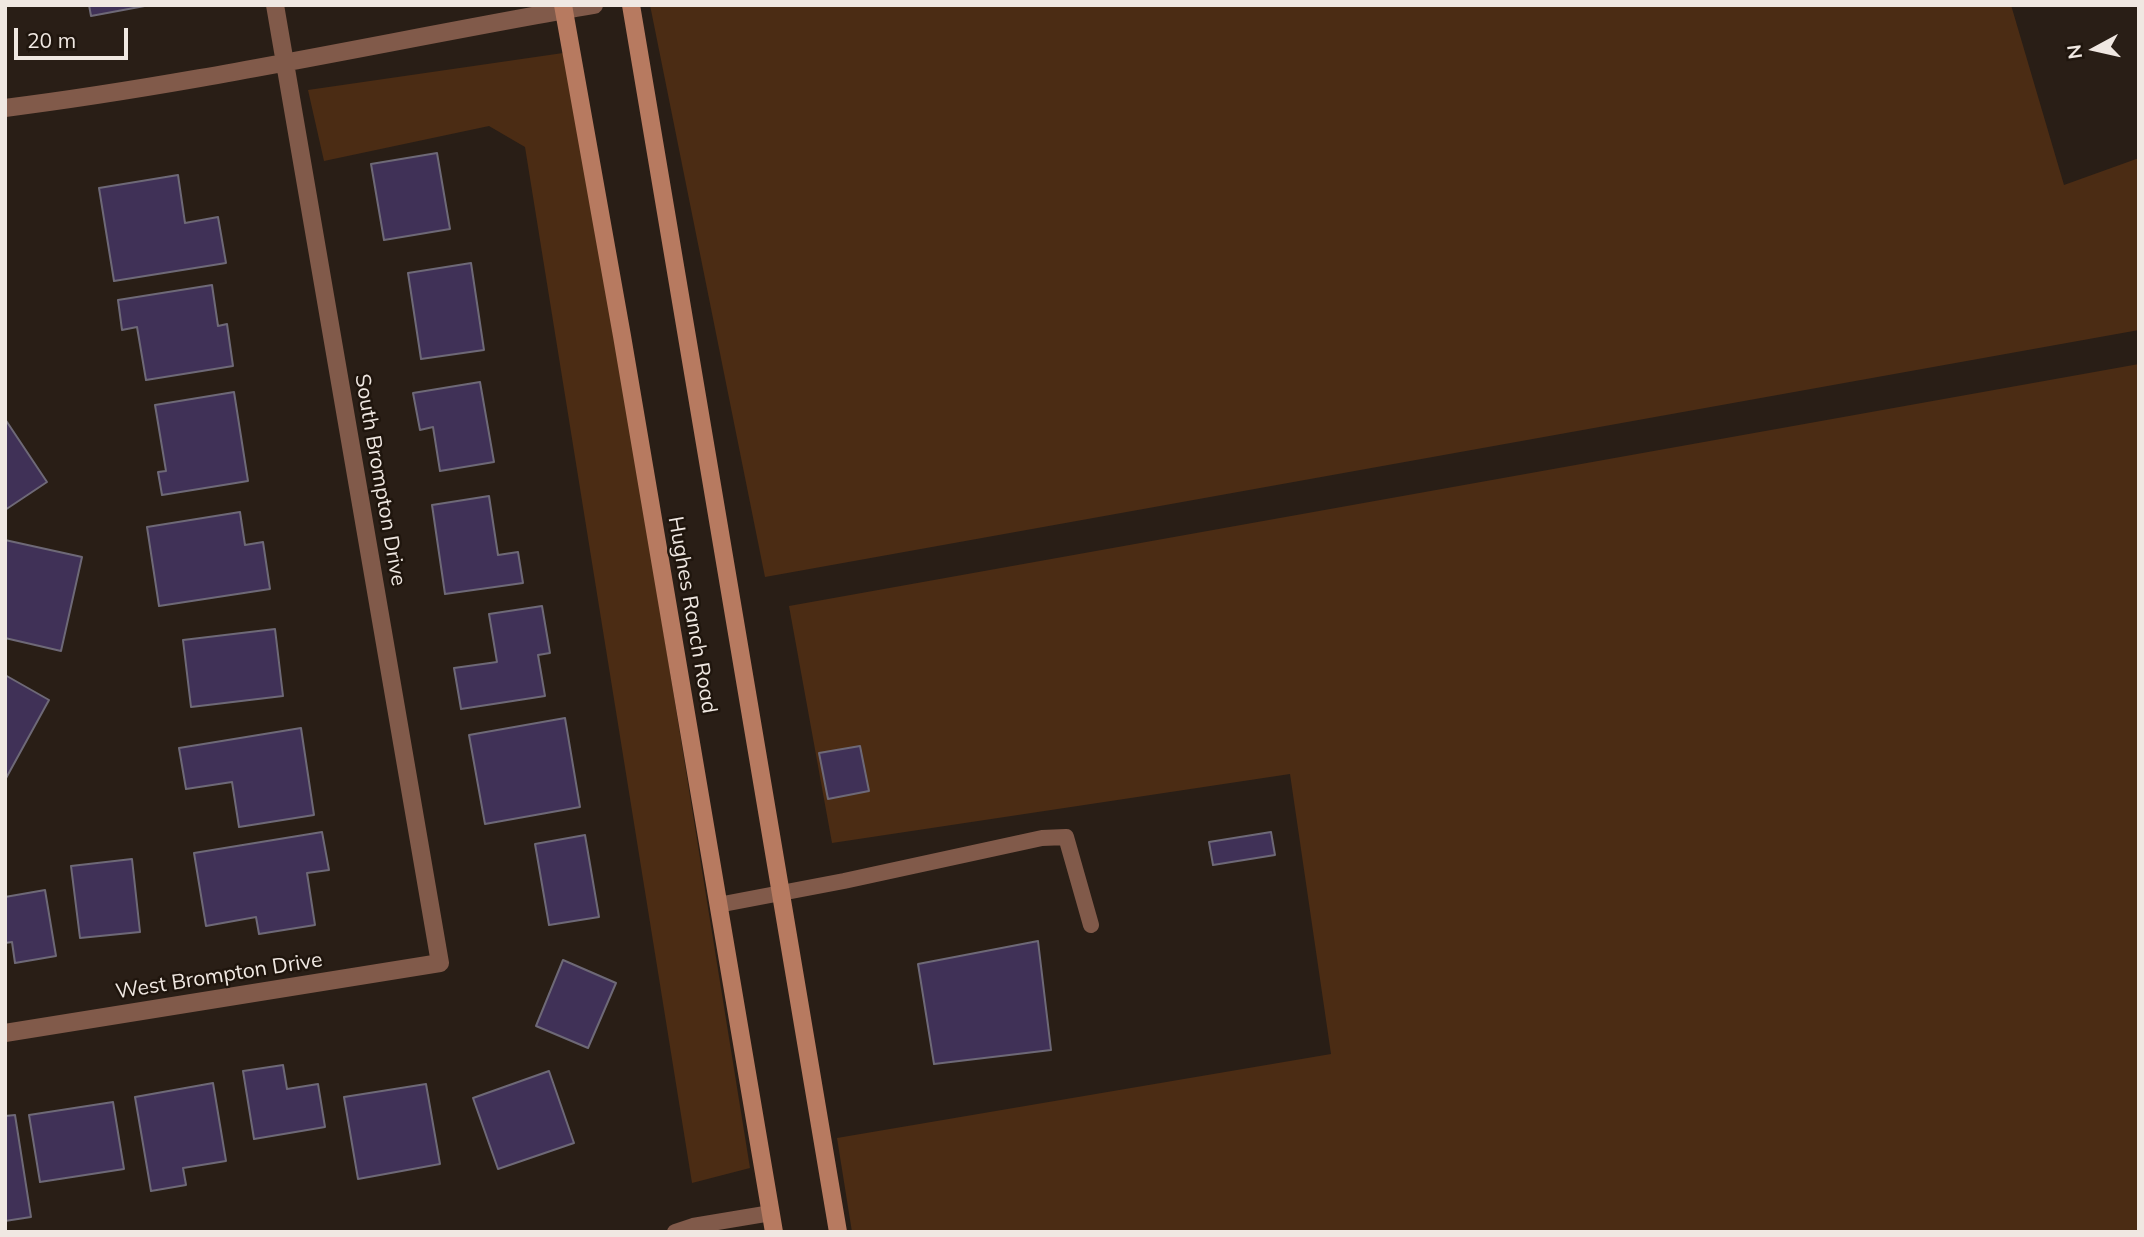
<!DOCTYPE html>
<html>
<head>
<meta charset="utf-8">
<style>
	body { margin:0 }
	#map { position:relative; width:2144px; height:1237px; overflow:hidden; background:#291e16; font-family:Mulish,sans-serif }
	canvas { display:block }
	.frame { position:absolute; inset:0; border:7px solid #f0e8e2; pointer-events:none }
	.north { position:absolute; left:2060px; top:14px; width:70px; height:70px; -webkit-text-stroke:5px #1f150d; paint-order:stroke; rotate:262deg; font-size:19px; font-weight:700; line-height:28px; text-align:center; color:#f0e8e2 }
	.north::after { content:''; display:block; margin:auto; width:24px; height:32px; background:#f0e8e2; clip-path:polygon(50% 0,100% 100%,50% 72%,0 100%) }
	.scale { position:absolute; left:14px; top:28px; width:114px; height:32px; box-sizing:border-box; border:4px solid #f0e8e2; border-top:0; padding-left:9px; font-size:21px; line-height:24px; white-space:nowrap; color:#f0e8e2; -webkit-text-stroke:5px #1f150d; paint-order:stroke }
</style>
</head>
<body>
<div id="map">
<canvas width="2144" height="1237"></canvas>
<div class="frame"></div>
<div class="north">N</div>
<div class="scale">20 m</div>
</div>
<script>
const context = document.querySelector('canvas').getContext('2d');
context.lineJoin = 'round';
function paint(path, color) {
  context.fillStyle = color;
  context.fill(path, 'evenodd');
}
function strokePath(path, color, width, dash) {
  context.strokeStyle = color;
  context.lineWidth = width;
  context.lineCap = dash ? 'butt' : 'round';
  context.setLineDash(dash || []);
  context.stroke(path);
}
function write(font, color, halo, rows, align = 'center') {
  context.font = font + ' Mulish,sans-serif';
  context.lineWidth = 5;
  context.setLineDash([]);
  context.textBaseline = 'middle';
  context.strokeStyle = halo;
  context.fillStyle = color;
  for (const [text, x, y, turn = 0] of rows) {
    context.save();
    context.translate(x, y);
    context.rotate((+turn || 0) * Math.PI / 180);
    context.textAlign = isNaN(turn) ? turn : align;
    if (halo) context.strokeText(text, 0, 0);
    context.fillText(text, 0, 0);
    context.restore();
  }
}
paint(new Path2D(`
	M650,5H2011L2064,185L2139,158V330L765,577Z
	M570,52L750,1168L692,1183L525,147L489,126L324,161L308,90Z
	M2139,364V1232H852L837,1138L1331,1054L1290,774L832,843L789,606Z`), '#4b2c14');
const building = new Path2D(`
	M89,5H150L91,16Z
	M437,153L450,229L384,240L371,164Z
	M178,175L185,223L218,217L226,263L114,281L99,188Z
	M471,263L484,350L421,359L408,273Z
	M212,285L218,326L227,324L233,366L146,380L137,327L122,330L118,300Z
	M480,382L494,462L440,471L433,427L420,430L413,393Z
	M234,392L248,481L162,495L158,472L166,471L155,405Z
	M5,419L47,482L5,510Z
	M489,496L498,555L518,552L523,583L445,594L432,505Z
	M240,512L245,545L263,542L270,589L159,606L147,527Z
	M5,540L82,557L61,651L5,638Z
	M542,606L550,653L538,655L545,696L461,709L454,668L497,662L489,614Z
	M275,629L283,696L191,707L183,640Z
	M5,675L49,700L5,780Z
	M565,718L580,807L485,824L469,735Z
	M301,728L314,815L239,827L232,782L186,789L179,748Z
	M860,746L869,791L828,799L819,753Z
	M322,832L329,870L307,873L315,925L259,934L256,917L206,926L194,853Z
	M1271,832L1275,855L1213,865L1209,842Z
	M585,835L599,917L549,925L535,844Z
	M132,859L140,932L80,938L71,866Z
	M45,890L56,956L15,963L12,942L5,943V897Z
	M1038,941L1051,1050L934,1064L918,964Z
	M563,960L616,983L588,1048L536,1026Z
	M283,1065L287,1089L318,1084L325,1127L254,1139L243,1071Z
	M549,1071L574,1143L498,1169L473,1098Z
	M213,1083L226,1161L183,1168L186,1185L151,1191L135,1097Z
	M426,1084L440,1164L358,1179L344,1097Z
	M113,1102L124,1169L40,1182L29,1115Z
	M15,1115L31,1217L5,1221V1116Z`);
paint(building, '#403157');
strokePath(building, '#6e6977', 2);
strokePath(new Path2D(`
	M718,905L844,881L1042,838L1066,837L1091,925
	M675,1232L693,1226L771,1213`), '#815a4a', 16);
strokePath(new Path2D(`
	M5,108C203,83 398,39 594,5
	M5,1033L440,963L275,5`), '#815a4a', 18);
strokePath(new Path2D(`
	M563,5L622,336L774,1232
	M631,5L838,1232`), '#b77a60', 18);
write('21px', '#f0e8e2', '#1f150d', [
	["South Brompton Drive",380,480,80],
	["Hughes Ranch Road",692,615,80],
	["West Brompton Drive",219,976,-9]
]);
</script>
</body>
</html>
